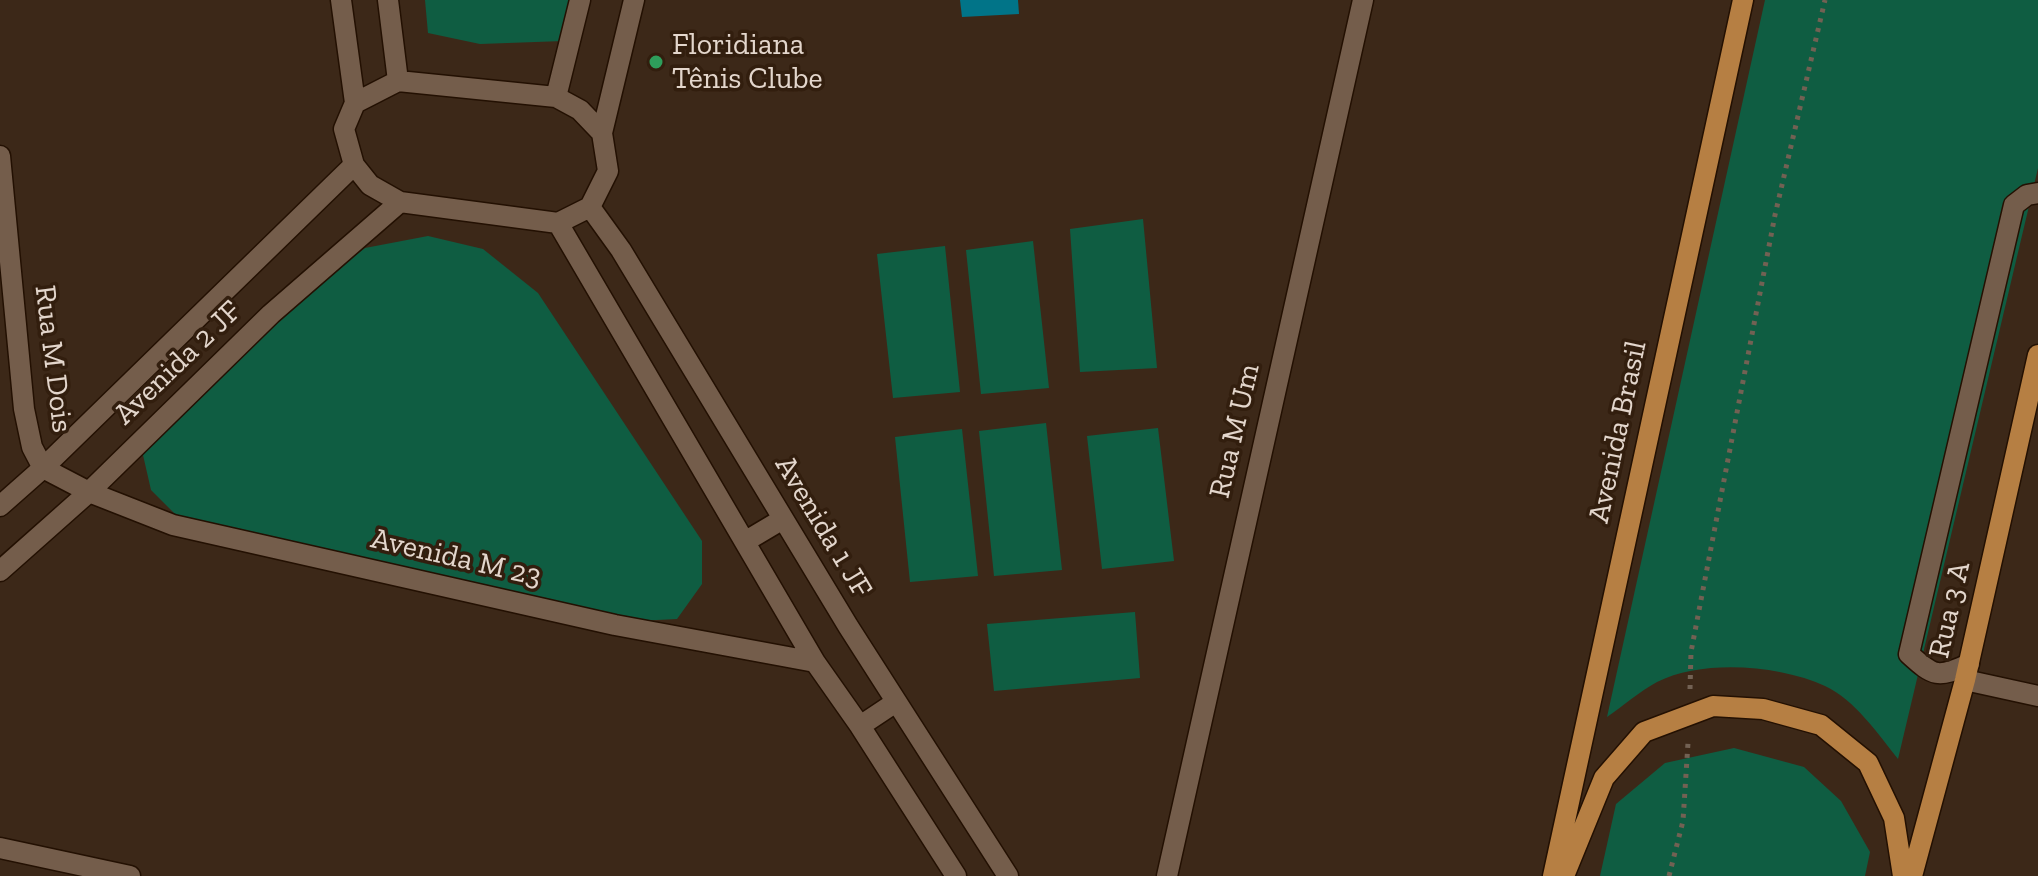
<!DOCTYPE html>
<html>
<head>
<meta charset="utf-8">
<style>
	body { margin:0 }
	canvas { display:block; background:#3c2818 }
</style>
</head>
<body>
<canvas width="2038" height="876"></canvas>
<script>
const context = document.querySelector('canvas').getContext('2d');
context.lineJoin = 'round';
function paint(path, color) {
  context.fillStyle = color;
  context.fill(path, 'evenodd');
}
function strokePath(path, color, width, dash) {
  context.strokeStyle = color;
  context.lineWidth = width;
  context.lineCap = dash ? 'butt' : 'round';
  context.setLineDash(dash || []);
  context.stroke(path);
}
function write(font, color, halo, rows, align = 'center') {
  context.font = font + ' "Zilla Slab",serif';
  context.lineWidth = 7;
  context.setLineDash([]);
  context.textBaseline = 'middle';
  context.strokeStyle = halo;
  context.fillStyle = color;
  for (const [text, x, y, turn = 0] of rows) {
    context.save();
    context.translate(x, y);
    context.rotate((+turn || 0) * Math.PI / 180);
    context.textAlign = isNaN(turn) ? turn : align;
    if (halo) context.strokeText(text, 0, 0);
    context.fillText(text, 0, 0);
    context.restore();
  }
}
paint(new Path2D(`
	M425,0H572L563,41L480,44L428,33Z
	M1765,0H2038V168L1898,759C1879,735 1854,699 1825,686C1779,665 1703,659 1657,682C1640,691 1623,706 1607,717Z
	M1143,219L1157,368L1080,372L1070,229Z
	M428,236L483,249L538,293L702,541V584L677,619L636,621L180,519L151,490L143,455L161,426L310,288L365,248Z
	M1033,241L1049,388L981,394L966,250Z
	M945,246L960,392L893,398L877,254Z
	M1046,423L1062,570L994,576L979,431Z
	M1158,428L1174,561L1102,569L1087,436Z
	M962,429L978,576L910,582L895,437Z
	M1135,612L1140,678L994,691L987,624Z
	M1734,748L1804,767L1841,801L1870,852L1865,876H1600L1616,804L1665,763Z`), '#0f5d42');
paint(new Path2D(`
	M960,0H1018L1019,14L962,17Z`), '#017488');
const minor = new Path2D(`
	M341,0L355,103
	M388,0L398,81
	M398,81L556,97L580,110L602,133L608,171L590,207L558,223L400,202L370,185L354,165L344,129L355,103Z
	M556,97L580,0
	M602,133L634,0
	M0,156L24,409L32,447L43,468L89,492L173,525L615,625L815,662
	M590,207L621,250L848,626L1008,876
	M558,223L815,662L860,726L956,876
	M0,506L43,468L354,165
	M746,541L783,519
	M0,571L89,492L271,314L400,202
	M1969,664C1938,678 1934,677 1909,654L2014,205L2027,195L2038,193
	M1965,680L2038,696
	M860,726L896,702
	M0,848L130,876
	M1167,876L1363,0`);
const major = new Path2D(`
	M1553,876L1743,0
	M1564,876L1604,778L1644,732L1713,706L1763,709L1821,725L1868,763L1894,818L1903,876
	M1912,876L1965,680L2038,355`);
strokePath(minor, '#231002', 23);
strokePath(major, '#231002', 23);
strokePath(new Path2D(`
	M1690,689L1691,652L1775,215L1825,0
	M1669,876L1683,821L1688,743`), '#726153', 5, [4, 6]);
strokePath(minor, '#745d4b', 20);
strokePath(major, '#b67f43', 20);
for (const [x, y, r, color] of [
	[656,62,8,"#2e9e5b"]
]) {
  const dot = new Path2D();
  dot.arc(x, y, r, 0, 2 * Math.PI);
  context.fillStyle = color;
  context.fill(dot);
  strokePath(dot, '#321e0e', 3);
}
write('30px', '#e3d6cc', '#321e0e', [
	["Floridiana",672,45],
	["Tênis Clube",672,79]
], 'left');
write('30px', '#e3d6cc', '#321e0e', [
	["Rua M Dois",53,359,83],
	["Avenida 2 JF",178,363,-44],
	["Rua M Um",1235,431,-77],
	["Avenida Brasil",1618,432,-78],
	["Avenida 1 JF",823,527,59],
	["Avenida M 23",456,558,13],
	["Rua 3 A",1950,610,-77]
]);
</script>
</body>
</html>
